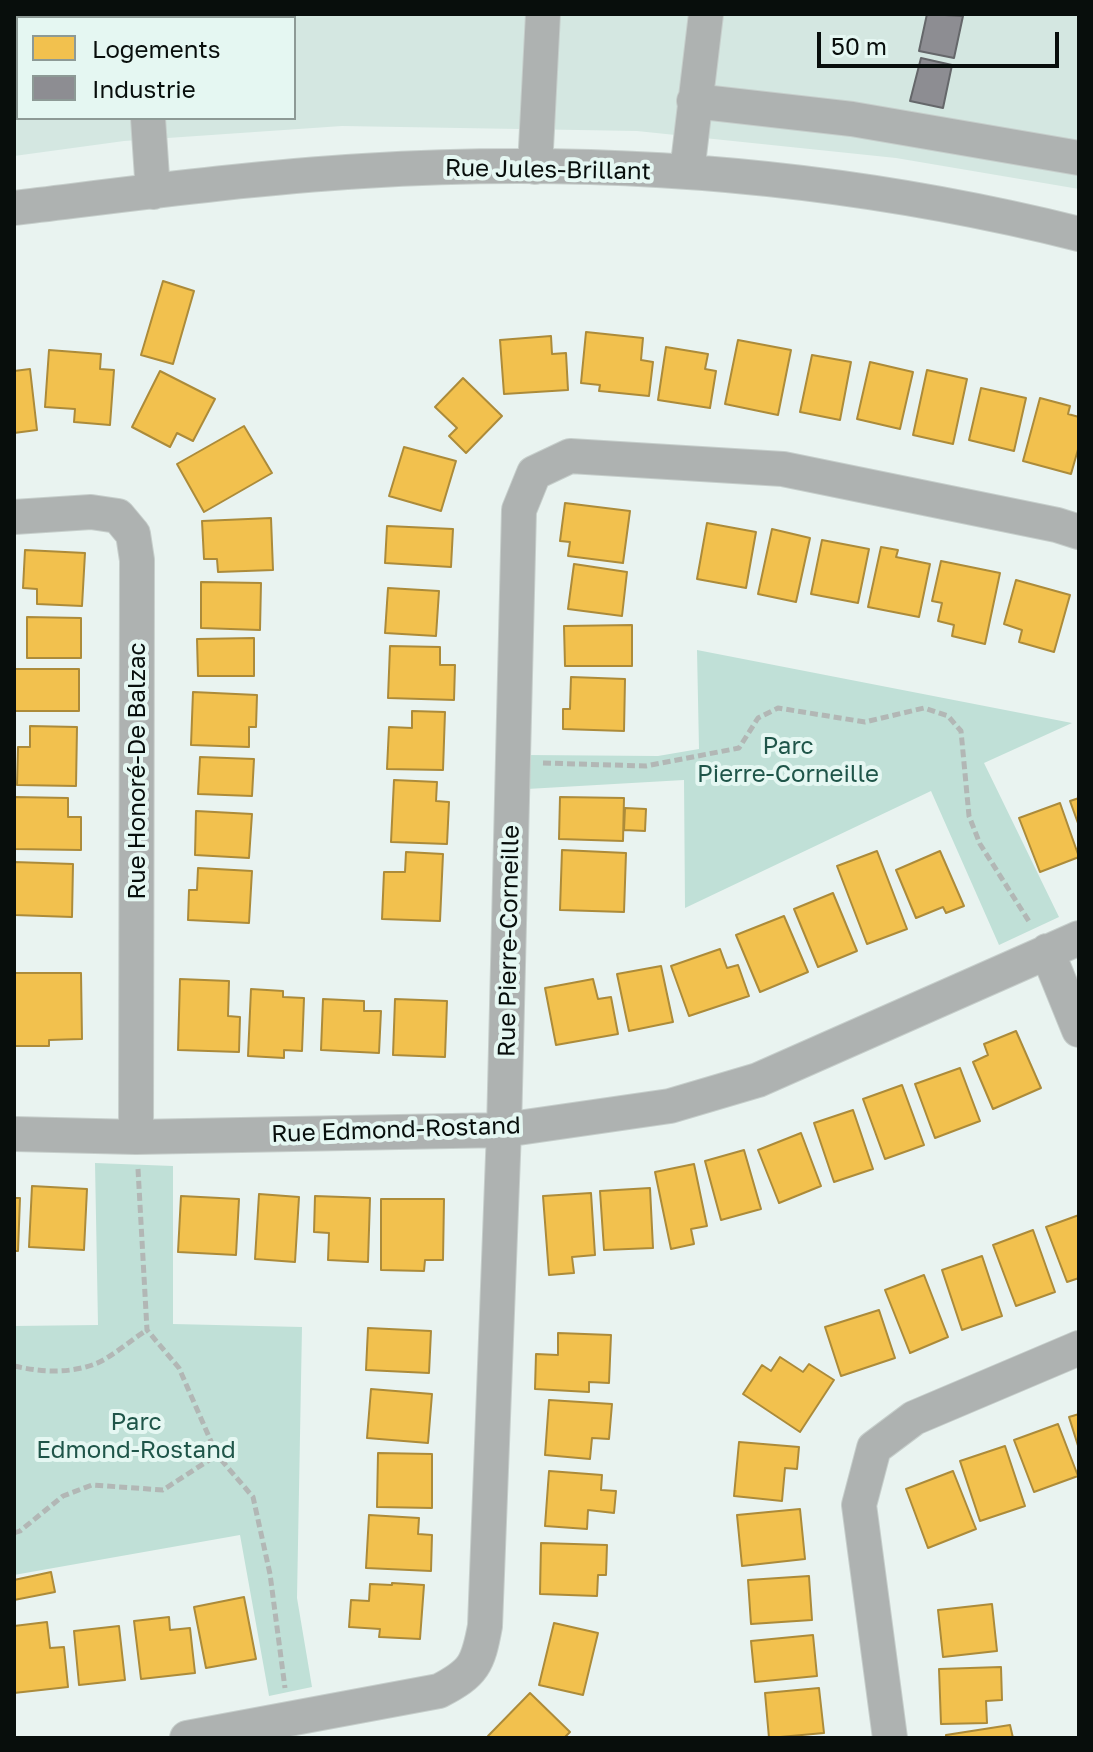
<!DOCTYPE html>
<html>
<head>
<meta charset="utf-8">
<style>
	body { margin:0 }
	#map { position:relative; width:1093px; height:1752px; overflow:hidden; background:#e9f3f0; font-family:"Golos Text",sans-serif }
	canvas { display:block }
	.frame { position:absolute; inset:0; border:16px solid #080e0c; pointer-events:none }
	.legend { position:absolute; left:16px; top:16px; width:280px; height:104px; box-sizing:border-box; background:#e5f7f2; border:2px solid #8d9a96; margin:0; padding:10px 14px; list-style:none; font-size:24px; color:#080e0c }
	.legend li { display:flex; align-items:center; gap:16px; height:40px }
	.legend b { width:40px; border:2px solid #8d9a96 }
	.scale { position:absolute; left:817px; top:32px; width:242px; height:36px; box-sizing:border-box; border:4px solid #080e0c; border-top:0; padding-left:10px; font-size:24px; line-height:28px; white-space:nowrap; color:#080e0c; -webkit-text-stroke:6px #e5f7f2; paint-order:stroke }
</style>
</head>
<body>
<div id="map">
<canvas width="1093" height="1752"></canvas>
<div class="frame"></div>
<ul class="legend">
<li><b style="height:22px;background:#f2c14e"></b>Logements</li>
<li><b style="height:22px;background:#8d8d92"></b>Industrie</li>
</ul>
<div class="scale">50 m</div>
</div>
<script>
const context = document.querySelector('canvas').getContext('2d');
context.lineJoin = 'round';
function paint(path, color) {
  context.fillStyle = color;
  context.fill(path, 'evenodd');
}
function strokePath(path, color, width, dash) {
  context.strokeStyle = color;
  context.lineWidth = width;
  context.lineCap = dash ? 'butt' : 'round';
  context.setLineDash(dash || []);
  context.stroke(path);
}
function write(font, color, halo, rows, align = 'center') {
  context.font = font + ' "Golos Text",sans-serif';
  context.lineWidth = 8;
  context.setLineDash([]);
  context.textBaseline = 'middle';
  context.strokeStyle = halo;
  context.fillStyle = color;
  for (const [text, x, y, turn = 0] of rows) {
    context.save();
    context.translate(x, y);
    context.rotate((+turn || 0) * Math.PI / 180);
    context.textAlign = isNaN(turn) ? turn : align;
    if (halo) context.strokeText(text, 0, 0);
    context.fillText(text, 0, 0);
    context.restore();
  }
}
paint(new Path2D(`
	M14,14H1079V189L896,158L637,131L342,126L124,141L14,156ZM18,18H294V118H18Z`), '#d4e7e1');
paint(new Path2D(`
	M697,650L1072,723L984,763L1059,917L999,945L931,791L685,908L684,780L527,789V755L658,756L699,749Z
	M95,1163L173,1166V1324L302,1327L297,1598L312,1687L269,1696L240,1535L14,1575V1326L98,1325Z`), '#c0e0d7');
const homes = new Path2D(`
	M163,281L194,291L173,364L141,355Z
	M586,332L643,338L641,360L653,362L649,396L599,391L600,385L581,383Z
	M551,336L552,354L566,353L568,390L504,394L500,340Z
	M738,340L791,350L778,415L725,404Z
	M666,347L708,354L705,369L716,371L710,408L658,400Z
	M49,350L101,354L100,369L114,370L110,425L74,422L75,409L45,407Z
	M812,355L851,362L840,420L800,412Z
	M870,362L913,372L900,429L857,419Z
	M30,369L37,430L14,433V371Z
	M927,370L967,379L953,444L913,435Z
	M160,371L215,399L193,441L177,433L170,447L132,427Z
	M463,378L502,416L466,453L449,436L457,428L435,407Z
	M981,388L1026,398L1014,451L969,440Z
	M1040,398L1070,406L1068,414L1079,417V446L1071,474L1023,461Z
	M244,426L272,473L204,512L177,464Z
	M404,447L456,461L441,511L389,496Z
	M565,503L630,511L623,563L568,556L570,542L560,541Z
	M271,518L273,570L218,572L217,559H204L202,521Z
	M707,523L756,532L746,588L697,579Z
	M387,526L453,529L451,567L385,563Z
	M772,529L810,538L796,602L758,594Z
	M822,540L869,549L858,603L811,594Z
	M881,547L898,550L896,557L930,564L919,617L868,607Z
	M25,550L85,553L82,606L37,604V589L23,588Z
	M941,561L1000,573L985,644L952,636L954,625L938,621L942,603L932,601Z
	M574,564L627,572L622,616L568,609Z
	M1016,580L1070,595L1054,652L1019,642L1022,630L1004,624Z
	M201,582L261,583L260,630L201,628Z
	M388,588L439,591L436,636L385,633Z
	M27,617L81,618V658H27Z
	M632,625V666H565L564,626Z
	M254,638V676H198L197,639Z
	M390,646L440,647V665H455L454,700L388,698Z
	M14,669H79V711H14Z
	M571,677L625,679L624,731L563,729V709H570Z
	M193,692L257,695L256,727H249V747L191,745Z
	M412,711L445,712L443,770L387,769L389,727L412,728Z
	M30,726L77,727L76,786L17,785L18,747H30Z
	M200,757L254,759L252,796L198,794Z
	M394,780L437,782L436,801L449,802L447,844L391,842Z
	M14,797L68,798V817H81V850L14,849Z
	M560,797L624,798L623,841L559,839Z
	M1079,798V826L1070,801Z
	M1060,803L1079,857L1040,872L1019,818Z
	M625,808L646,809L645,831L624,830Z
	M196,811L252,814L249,858L195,855Z
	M562,850L626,853L624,912L560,910Z
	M877,851L907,929L867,944L837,866Z
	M940,851L964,906L946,913L943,907L916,918L896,870Z
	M406,852L443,854L440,921L382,919L384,872H405Z
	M14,862L73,864L72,917L14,915Z
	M198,868L252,871L249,923L188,920L189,890H197Z
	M833,893L857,951L818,967L794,909Z
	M784,916L808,972L760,992L736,935Z
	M720,949L727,968L738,965L749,996L689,1016L671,966Z
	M661,966L673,1022L629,1031L617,974Z
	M14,973H81L82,1039L49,1040V1046H14Z
	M180,979L229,981L228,1016L240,1017L239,1052L178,1050Z
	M593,979L598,999L611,997L618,1034L556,1045L545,988Z
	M251,989L283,991V997L304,998L302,1051L284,1050V1058L248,1056Z
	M323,999L364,1001V1011H381L379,1053L321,1050Z
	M395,999L447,1001L445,1057L393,1055Z
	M1016,1031L1041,1088L993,1109L973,1062L988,1055L984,1044Z
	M960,1068L980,1121L935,1138L915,1084Z
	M902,1085L924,1145L885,1159L863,1099Z
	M853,1110L873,1169L834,1182L814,1123Z
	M801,1133L821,1186L779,1203L758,1150Z
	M744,1150L761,1209L721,1220L705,1161Z
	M694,1164L707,1226L691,1229L694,1244L671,1249L655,1172Z
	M32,1186L87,1189L84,1250L29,1247Z
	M650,1188L653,1248L604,1250L600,1191Z
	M591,1193L595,1255L572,1257L574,1273L549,1275L543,1196Z
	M259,1194L299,1197L295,1262L255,1259Z
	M181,1196L239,1199L236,1255L178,1252Z
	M315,1196L370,1198L368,1262L328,1260L329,1233L314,1232Z
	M14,1198H20L18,1251H14Z
	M381,1199H444L443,1260H425L424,1271L381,1270Z
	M1079,1215V1278L1067,1282L1046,1227Z
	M1033,1230L1055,1292L1016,1306L993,1245Z
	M982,1256L1002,1316L962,1330L942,1270Z
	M924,1275L948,1337L910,1353L885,1290Z
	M879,1310L895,1358L841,1376L825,1327Z
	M368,1328L431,1331L429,1373L366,1370Z
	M558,1333L611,1335L609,1383L589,1382V1392L535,1389L536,1354L558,1355Z
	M780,1357L803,1372L809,1364L834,1380L800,1432L743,1394L762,1365L771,1371Z
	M371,1389L432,1394L428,1443L367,1438Z
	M549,1400L612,1404L609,1439L592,1438L590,1459L545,1455Z
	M1079,1414V1449L1069,1417Z
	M1058,1424L1078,1476L1034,1492L1014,1440Z
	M739,1442L799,1447L797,1469L785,1468L782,1501L734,1496Z
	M1005,1446L1025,1506L980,1521L960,1461Z
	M378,1453L432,1454V1508L377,1507Z
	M549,1471L602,1475L601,1490L616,1491L614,1513L588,1510L587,1529L545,1526Z
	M953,1471L976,1529L928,1548L906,1489Z
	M800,1509L805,1559L742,1566L737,1515Z
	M369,1515L419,1518L418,1534L432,1535L431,1571L366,1568Z
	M541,1543L607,1545L606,1575H598L597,1596L540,1594Z
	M51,1572L55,1592L14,1600V1580Z
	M809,1576L812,1620L751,1624L748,1580Z
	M392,1583L424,1585L420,1639L379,1637L380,1629L349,1627L351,1600L369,1601L370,1584L392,1585Z
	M244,1597L256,1659L206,1668L194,1607Z
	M992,1604L997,1651L943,1657L938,1610Z
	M169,1617L170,1630L190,1628L195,1673L141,1679L134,1621Z
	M47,1622L50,1648L64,1647L68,1687L14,1693V1626Z
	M554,1623L598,1633L583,1695L539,1685Z
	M119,1626L125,1680L79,1685L74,1631Z
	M813,1635L817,1676L755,1682L751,1641Z
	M1001,1667L1002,1700L986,1701L987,1723L941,1724L939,1669Z
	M819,1688L824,1733L769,1738L765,1693Z
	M530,1693L570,1732L564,1738H490L488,1736Z
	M1010,1725L1013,1738H946V1735Z`);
paint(homes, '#f2c14e');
strokePath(homes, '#ac8b3a', 2);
const industry = new Path2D(`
	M927,14L963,16L954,58L919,51Z
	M921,58L952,65L943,108L910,101Z`);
paint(industry, '#8d8d92');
strokePath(industry, '#65676a', 2);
const minor = new Path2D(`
	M157,18V14
	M14,82L18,81
	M694,101L852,119L1079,158
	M148,118L153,192
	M535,167L543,14
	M687,172L706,14
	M14,208C130,194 247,178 363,171C603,156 846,176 1079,234
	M14,517L91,512L118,516L133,534L137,560L136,1137
	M1047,951L1079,1030
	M14,1134L136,1137L504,1130L670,1106L758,1080L1079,938
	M187,1738L439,1691C474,1673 478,1664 485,1626L504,1130L519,510L534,473L570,456L783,469L1057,525L1079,532
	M890,1738L859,1505L874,1448L914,1418L1079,1348`);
strokePath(minor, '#c6cecb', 36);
strokePath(new Path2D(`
	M543,763L646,766L739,748L758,718L778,708L865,722L924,708L948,716L961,731L969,816L980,844L1030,923
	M138,1169L147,1330L179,1368L217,1455L253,1497L270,1574L285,1688
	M14,1366C41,1372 68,1374 95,1364C111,1358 132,1339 147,1330
	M14,1533L20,1531L63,1496L92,1485L163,1490L217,1455`), '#b2b7b5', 5, [8, 4]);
strokePath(minor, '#aeb2b1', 34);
write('24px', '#080e0c', '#e5f7f2', [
	["Rue Jules-Brillant",548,170,1],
	["Rue Honoré-De Balzac",137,771,-90],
	["Rue Pierre-Corneille",509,941,-89],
	["Rue Edmond-Rostand",396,1130,-2]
]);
write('24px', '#1f5549', '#e5f7f2', [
	["Parc",788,746],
	["Pierre-Corneille",788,774],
	["Parc",136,1422],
	["Edmond-Rostand",136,1450]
]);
</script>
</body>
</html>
